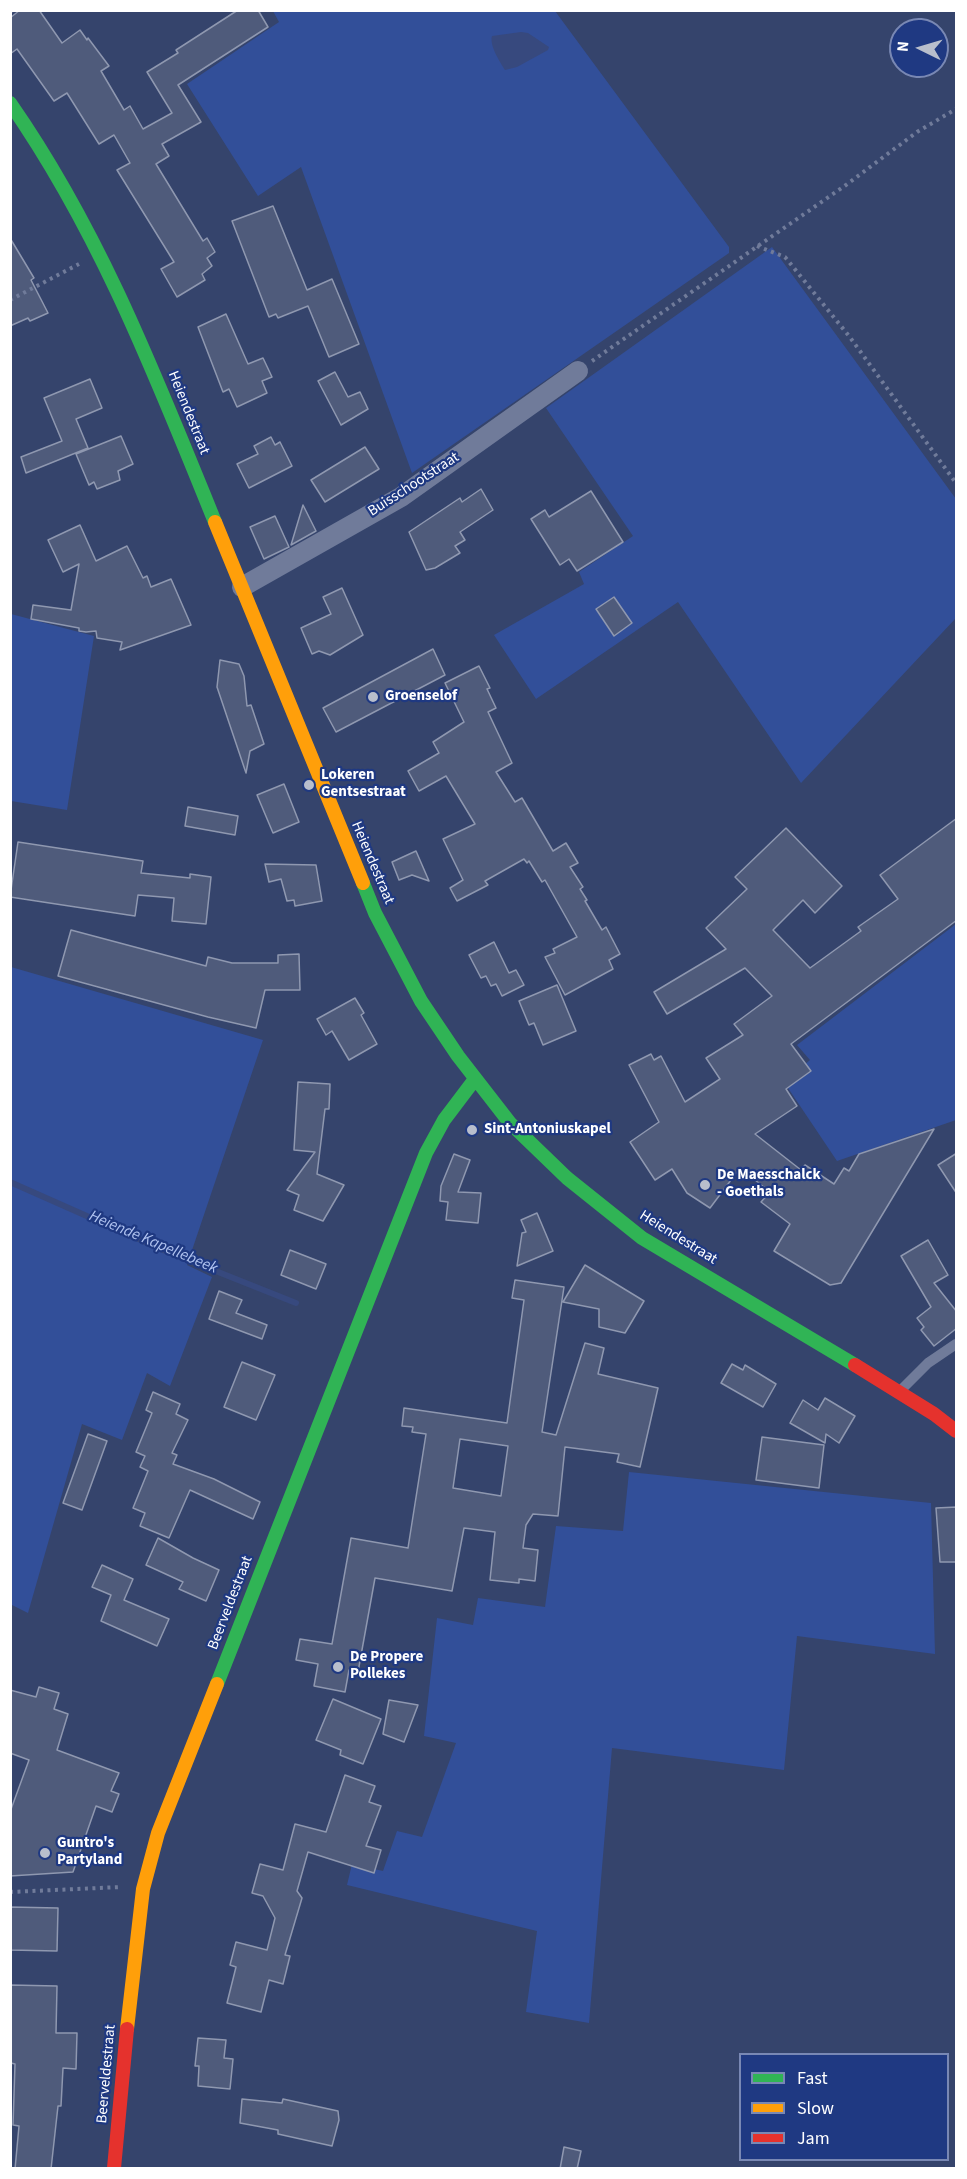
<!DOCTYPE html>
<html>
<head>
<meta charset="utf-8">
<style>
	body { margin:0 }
	#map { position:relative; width:967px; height:2179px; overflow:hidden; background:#35446c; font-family:"Source Sans 3",sans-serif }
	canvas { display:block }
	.frame { position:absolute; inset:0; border:12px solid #fff; pointer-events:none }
	.legend { position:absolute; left:739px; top:2053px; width:210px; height:108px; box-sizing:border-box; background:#1f3982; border:2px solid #7988b4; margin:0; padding:8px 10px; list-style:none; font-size:18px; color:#fff }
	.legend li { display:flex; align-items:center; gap:12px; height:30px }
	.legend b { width:30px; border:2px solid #7988b4 }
	.north { position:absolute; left:889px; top:18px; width:60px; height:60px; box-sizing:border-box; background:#1f3982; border:2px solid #7988b4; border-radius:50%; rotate:275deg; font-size:16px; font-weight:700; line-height:24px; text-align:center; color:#fff }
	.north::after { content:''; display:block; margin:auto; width:21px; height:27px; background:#b8becc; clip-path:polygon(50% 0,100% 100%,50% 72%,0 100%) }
</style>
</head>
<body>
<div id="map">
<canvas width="967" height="2179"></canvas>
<div class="frame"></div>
<ul class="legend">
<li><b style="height:8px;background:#30b455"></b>Fast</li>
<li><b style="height:8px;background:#ff9f0a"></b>Slow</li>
<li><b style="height:8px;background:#e5322d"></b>Jam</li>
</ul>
<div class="north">N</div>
</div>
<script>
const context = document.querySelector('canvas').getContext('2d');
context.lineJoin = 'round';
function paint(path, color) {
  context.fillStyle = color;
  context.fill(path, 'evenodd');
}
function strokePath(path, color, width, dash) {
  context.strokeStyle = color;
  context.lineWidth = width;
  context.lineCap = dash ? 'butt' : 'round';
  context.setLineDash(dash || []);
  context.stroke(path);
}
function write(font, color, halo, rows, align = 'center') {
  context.font = font + ' "Source Sans 3",sans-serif';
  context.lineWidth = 4.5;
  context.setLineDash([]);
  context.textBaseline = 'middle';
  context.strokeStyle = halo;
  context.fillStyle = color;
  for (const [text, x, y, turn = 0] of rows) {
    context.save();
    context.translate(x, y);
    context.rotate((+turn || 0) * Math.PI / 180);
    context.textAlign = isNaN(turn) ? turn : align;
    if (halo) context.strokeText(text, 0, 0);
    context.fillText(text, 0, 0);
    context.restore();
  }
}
paint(new Path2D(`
	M273,11H555L729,247V253L412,473L301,167L258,196L187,84L279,22Z
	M772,247L956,499V618L801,783L678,602L536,699L494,635L584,584L579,572L633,536L546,408Z
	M11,614L94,636L67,810L11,801Z
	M956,924V1120L837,1161L784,1082L810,1060L797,1045Z
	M11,967L263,1040L187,1265L212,1277L170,1386L147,1373L122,1440L82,1424L28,1613L10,1604Z
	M629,1472L931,1503L935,1654L797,1636L784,1770L612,1748L589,2023L526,2012L537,1931L347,1885L352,1864L383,1871L397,1831L422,1837L456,1743L424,1736L437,1618L473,1625L478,1598L545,1607L556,1526L623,1531Z`), '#324f99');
paint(new Path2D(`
	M521,32L528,33L549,47L548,50L517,67L505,70C500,62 489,45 492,36Z`), '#37497e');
strokePath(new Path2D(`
	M10,1182L168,1252L296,1303`), '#37497e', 6);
const building = new Path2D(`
	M20,10H39L62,43L80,30L87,40L88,38L109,66L101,71L124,110L130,106L143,129L172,113L147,72L178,53L176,50L238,10H258L268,27L178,85L201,122L162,144L169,156L156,164L203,241L207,238L215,252L207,258L212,266L202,274L205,280L177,297L161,269L174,262L117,170L130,163L114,135L99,144L67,93L54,101L17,49L10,54V18Z
	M273,206L307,290L332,279L359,344L329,357L308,306L278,318L276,314L269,317L232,221Z
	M10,238L34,278L31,280L48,313L30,321L28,318L10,326Z
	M226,314L248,364L263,358L272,377L262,381L267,393L237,407L229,389L223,392L198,327Z
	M335,372L348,397L360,392L368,409L341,425L318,381Z
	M90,379L102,408L76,419L88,448L26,473L21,457L62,441L44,398Z
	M121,436L133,464L118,471L120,480L97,489L94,482L89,485L76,454Z
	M271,437L275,445L280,442L292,466L249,488L237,464L258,454L254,446Z
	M365,447L379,469L325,502L311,480Z
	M481,489L493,510L460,532L465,540L455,546L460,553L435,568L426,570L409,532L460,498L462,502Z
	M591,491L623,542L577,571L569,559L560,565L531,519L545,510L549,517Z
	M303,505L316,531L291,545Z
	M275,516L289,547L264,559L250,527Z
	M80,525L96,561L127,546L143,578L147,576L151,587L171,579L191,625L120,650L122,642L97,638L96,631L86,632L79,631V628L31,619L33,605L71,610L79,564L63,572L48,540Z
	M342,588L363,635L330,655L319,651L312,654L301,628L331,614L323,597Z
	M614,597L632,623L614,636L596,609Z
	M433,649L445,675L336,732L323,708Z
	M220,660L239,664L244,676L247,706L251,705L264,744L250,751L246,773L217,687Z
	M479,666L490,688L487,689L496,708L488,712L512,763L496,772L515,802L522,798L553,851L566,843L578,863L570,867L583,887L580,889L587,900L585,901L602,930L606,927L620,954L609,960L613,969L565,995L545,957L555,953L553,949L577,937L545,880L542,882L529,861L527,863L524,859L485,881L488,885L457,901L450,888L463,880L443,839L475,824L446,776L419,791L408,771L439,753L433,742L464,722L445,683Z
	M284,784L299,822L273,833L257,795Z
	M188,807L238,816L235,835L185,826Z
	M957,818V920L791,1044L811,1071L786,1089L797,1106L755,1134L801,1170L805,1165L834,1184L844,1168L849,1171L859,1154L934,1129L841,1283L830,1285L774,1251L790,1224L761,1202L770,1192L740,1168L710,1208L687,1193L672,1169L655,1180L630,1142L659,1122L629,1065L651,1054L654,1060L661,1056L685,1102L720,1079L706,1058L743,1035L734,1024L772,996L745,968L667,1014L654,992L726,949L706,928L747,889L735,877L786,828L842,886L815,913L803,900L773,930L810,968L861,931L858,927L898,899L880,875Z
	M18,842L143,861L141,873L190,878V874L211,877L206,924L172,921L174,898L138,895L135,916L10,897Z
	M416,851L429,881L412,875L399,880L392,862Z
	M265,864L316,865L322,901L295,906L294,900L287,901L281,879L269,882Z
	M71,930L206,966L208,957L232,963H278V955L299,954L300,990H265L256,1028L208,1017L58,976Z
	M494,942L509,973L516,970L524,985L502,996L496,984L491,986L486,976L481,978L469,955Z
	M557,985L576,1031L543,1045L534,1023L529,1025L519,1001Z
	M355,998L364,1013L361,1015L377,1044L349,1060L332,1031L326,1035L317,1019Z
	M298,1082L330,1084L329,1109H325L317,1174L344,1185L323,1221L294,1210L299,1195L287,1190L315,1152L294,1150Z
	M957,1153V1194L938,1165Z
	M454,1154L470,1160L458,1192L481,1193L478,1223L446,1220L448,1202L440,1201L441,1186Z
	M537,1213L553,1251L517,1266L522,1233L526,1232L521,1220Z
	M928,1240L948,1275L934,1283L957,1312V1328L934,1346L921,1330L924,1327L917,1318L931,1307L901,1256Z
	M290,1250L326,1264L316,1289L281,1275Z
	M585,1265L644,1301L625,1333L599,1327V1309L563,1302Z
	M515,1280L564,1287L542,1432L556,1435L585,1343L604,1348L598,1374L658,1388L640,1467L617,1462L619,1454L565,1447L558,1516L533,1514L526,1525L523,1548L538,1550L535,1581L519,1579V1583L490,1580L495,1532L464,1528L452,1591L375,1578L358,1672L349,1670L345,1692L314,1686L318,1664L296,1660L300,1639L332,1644L351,1538L408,1548L426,1434L412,1432L413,1427L402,1426L404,1408L507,1423L524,1300L512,1298ZM460,1439L508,1446L501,1496L453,1488Z
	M219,1291L242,1300L236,1313L267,1325L262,1339L209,1319Z
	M242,1362L275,1375L256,1420L224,1407Z
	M732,1364L743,1370L745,1365L776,1384L763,1407L721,1383Z
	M153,1392L180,1404L176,1414L188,1420L172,1453L177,1455L173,1464L214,1479L260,1502L253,1519L190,1490L169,1538L140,1526L145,1513L133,1508L148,1471L140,1467L145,1456L136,1452L152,1413L146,1410Z
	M825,1398L855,1416L839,1443L826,1434L825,1443L790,1423L803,1400L818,1410Z
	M88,1434L107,1441L82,1510L63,1503Z
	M762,1437L824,1445L819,1488L756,1480Z
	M957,1507V1562H940L936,1508Z
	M158,1538L193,1558L219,1570L206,1601L179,1589L183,1582L146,1565Z
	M102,1565L133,1579L124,1600L169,1619L157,1646L101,1621L111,1595L92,1587Z
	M39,1687L59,1693L54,1709L68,1714L57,1750L119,1773L111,1791L119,1794L112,1812L96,1806L73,1872L10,1876V1812L29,1760L10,1753V1690L36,1697Z
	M333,1699L381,1719L363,1764L340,1755L341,1750L316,1740Z
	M389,1700L418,1705L404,1742L383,1734Z
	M345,1775L375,1786L369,1802L381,1806L366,1846L381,1850L374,1873L308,1852L297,1891L302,1898L285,1955L290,1956L283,1984L269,1980L261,2012L227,2003L236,1967L230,1965L236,1942L267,1950L275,1918L263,1896L252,1893L260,1864L283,1870L295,1824L326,1832Z
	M10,1907L58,1908L57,1951L10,1950Z
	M10,1985L57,1986L56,2033H77L76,2069L63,2068L61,2106H58L51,2169H15L19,2126L13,2125L15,2064L11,2063Z
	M198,2038L226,2040L224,2058L233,2059L230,2089L198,2086L199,2066H195Z
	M242,2099L282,2103L283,2099L338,2111L339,2120L332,2146L278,2134V2130L240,2123Z
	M564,2147L581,2151L577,2169H560Z`);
paint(building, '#4f5b7b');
strokePath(building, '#8f98b0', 1.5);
strokePath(new Path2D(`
	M10,12L12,10
	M757,246L785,257L849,336L956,483
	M10,300L79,264
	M592,361L846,185L917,132L956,109
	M10,1892L121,1887`), '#707b9a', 4, [3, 4.5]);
strokePath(new Path2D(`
	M899,1392L928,1363L956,1344`), '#707b9a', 10);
strokePath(new Path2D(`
	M242,587L401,497L578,371`), '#707b9a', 20);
strokePath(new Path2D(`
	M10,103C100,232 156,377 215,522
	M363,883L375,913L421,1001L458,1056L510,1123L567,1178L642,1238L855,1365
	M217,1684L426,1153L444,1120L475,1079`), '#30b455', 14);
strokePath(new Path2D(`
	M215,522L363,883
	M127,2029L143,1889L158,1833L217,1684`), '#ff9f0a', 14);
strokePath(new Path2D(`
	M855,1365L934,1414L956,1431
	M114,2168L127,2029`), '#e5322d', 14);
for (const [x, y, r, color] of [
	[373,697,6,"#b8becc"],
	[309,785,6,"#b8becc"],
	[472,1130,6,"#b8becc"],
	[705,1185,6,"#b8becc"],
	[338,1667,6,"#b8becc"],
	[45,1853,6,"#b8becc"]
]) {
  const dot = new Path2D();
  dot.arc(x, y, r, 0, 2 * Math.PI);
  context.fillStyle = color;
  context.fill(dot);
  strokePath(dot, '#1f3982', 2);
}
write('15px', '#fff', '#1f3982', [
	["Heiendestraat",188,413,68],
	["Buisschootstraat",414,485,-33],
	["Heiendestraat",372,863,67],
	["Heiendestraat",678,1238,32],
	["Beerveldestraat",231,1603,-69],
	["Beerveldestraat",107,2074,-85]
]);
write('bold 15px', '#fff', '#1f3982', [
	["Groenselof",385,697],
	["Lokeren",321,776],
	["Gentsestraat",321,793],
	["Sint-Antoniuskapel",484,1130],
	["De Maesschalck",717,1176],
	["- Goethals",717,1193],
	["De Propere",350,1658],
	["Pollekes",350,1675],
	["Guntro's",57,1844],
	["Partyland",57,1861]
], 'left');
write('italic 16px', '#b0c3f0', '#1f3982', [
	["Heiende Kapellebeek",153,1243,23]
]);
</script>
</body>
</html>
